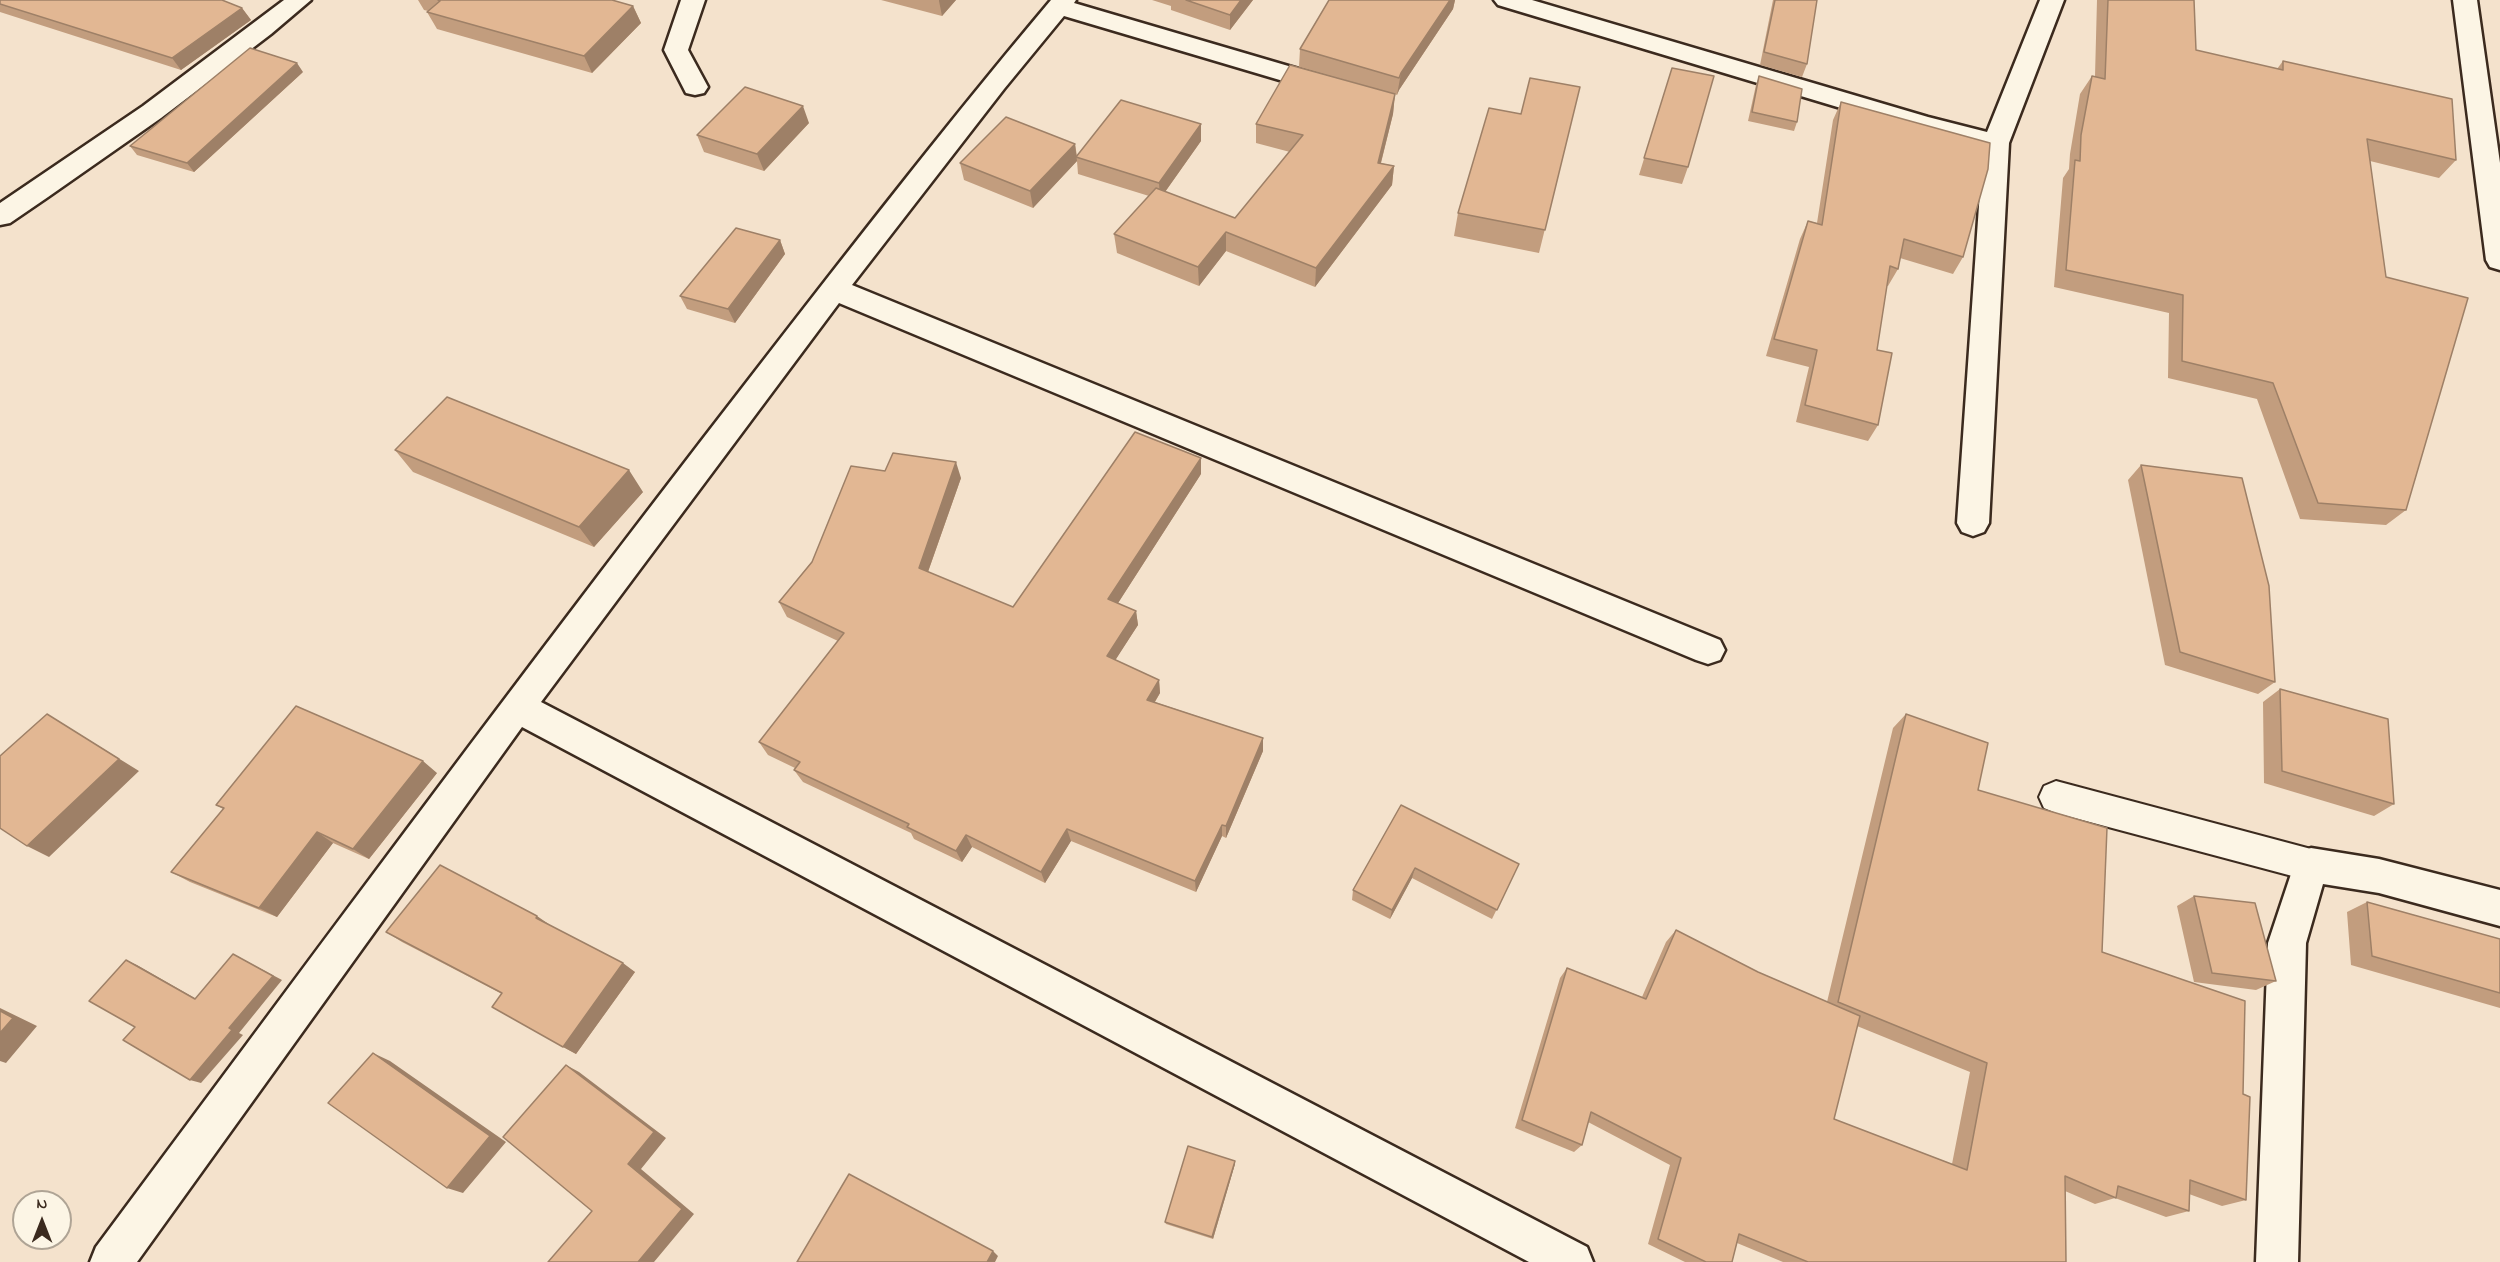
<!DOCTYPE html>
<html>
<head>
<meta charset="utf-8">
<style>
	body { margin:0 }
	#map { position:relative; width:2500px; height:1262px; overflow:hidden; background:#f4e2cc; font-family:"Indie Flower",sans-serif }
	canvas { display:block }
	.north { position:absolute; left:12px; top:1190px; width:60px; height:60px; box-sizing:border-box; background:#fcf5e5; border:2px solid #afa495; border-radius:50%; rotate:0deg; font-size:16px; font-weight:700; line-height:24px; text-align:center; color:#3b2a1e }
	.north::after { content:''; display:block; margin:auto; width:21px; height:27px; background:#3b2a1e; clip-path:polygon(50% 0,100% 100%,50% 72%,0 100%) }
</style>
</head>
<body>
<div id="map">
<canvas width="2500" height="1262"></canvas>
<div class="north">N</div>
</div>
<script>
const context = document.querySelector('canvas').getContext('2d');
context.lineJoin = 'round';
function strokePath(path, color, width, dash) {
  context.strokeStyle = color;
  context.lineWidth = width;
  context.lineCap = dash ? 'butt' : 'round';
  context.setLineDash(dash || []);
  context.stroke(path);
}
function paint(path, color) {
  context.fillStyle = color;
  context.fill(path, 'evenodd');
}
const lane = new Path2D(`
	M2056,781L2311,849L2323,853L2328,865L2323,877L2311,881L2056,813L2044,808L2039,797L2044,786Z`);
const street = new Path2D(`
	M284,0H311L271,34L161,118L48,197L10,223L0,225V203L143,106Z
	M681,0H705L688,50L708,87L704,93L695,95L686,93L664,50Z
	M1051,0H1076L1074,3L1336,80L1340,86L1336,92L1327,94L1064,16L1004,89L852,285L1720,640L1725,650L1720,660L1708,664L1696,660L839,303L541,702L1587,1247L1593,1262H1529L522,727L137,1262H90L96,1247C295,979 494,710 698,445C814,295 929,145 1051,0Z
	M1494,0H1532L1928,117L1987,132L2040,0H2064L2009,143L1989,523L1984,532L1973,536L1962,532L1957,523L1983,148L1914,130L1498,5Z
	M2453,0H2477L2500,163V270L2490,267L2486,260Z
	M2311,848L2379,859L2500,890V926L2379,893L2323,884L2306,943L2298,1262H2256L2268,943L2298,853Z`);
strokePath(lane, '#3b2a1e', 4);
strokePath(street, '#3b2a1e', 5);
paint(lane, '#fcf5e5');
paint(street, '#fcf5e5');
paint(new Path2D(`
	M0,0L242,8L251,20L181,70L0,12Z
	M418,0H612L633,6L641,23L592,73L437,29L427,12L428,11L424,10Z
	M881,0H956L942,16Z
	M1152,0H1253L1230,30L1171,10V6Z
	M1329,0H1455L1453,9L1399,90L1397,95L1395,94L1393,114L1381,163L1394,166L1392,185L1315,287L1226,251L1199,286L1117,253L1114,234L1149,196L1078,174L1077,161L1033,208L964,180L960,163L1075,144L1077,156L1201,141L1165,192L1235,218L1290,152L1256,143V124L1373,88L1299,67L1300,49Z
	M1773,0H1817L1807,64L1802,77L1760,65Z
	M2097,0H2194L2196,50L2277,69L2283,61L2456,160L2439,178L2370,161L2406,510L2386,525L2300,519L2257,399L2168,378L2169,313L2054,287L2063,178L2069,169L2070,154L2080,94L2092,76H2095Z
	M1672,68L1688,167L1682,184L1639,175Z
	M303,72L194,172L137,155L130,146Z
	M1759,76L1797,122L1794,131L1748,121L1756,85Z
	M1580,87L1539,253L1454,236L1458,213L1521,114Z
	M1841,102L1963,257L1953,274L1900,258L1898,269L1888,286H1887L1877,350L1878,425L1868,441L1796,422L1809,367L1766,356L1800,239L1808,221L1817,223L1833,120Z
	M809,123L764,171L704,152L697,135Z
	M780,240L785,254L735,323L687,309L680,296Z
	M395,450L643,492L594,547L413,472Z
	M2141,465L2275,682L2258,694L2165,665L2128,480Z
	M885,471L961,478L928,572L1013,607L1201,474L1118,603L1136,611L1138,625L1115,660L1159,680L1160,693L1155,702L1263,738V751L1226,838L1222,836L1196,892L1071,841L1045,883L972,847L962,862L914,839L911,833L803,782L794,770L795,768L768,755L759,742L838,641L787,617L779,602Z
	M2280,689L2394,804L2374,816L2264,783L2263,702Z
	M1906,714L1978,790L2102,952L2243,1094L2246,1200L2222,1206L2189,1194V1211L2166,1217L2115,1198L2095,1204L2065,1191L2066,1262H1783L1737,1243L1732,1262H1685L1648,1244L1670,1165L1588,1122L1582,1145L1574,1152L1515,1128L1560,978L1567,968L1642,997L1666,942L1676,930L1758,972L1827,1002L1893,728ZM1857,1026L1970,1072L1952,1164L1834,1119Z
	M437,773L369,859L333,843L277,917L190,882L171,872L223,809L216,805Z
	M1401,805L1519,864L1492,919L1412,878L1390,919L1352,900L1353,890Z
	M2194,896L2276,981L2256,990L2194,982L2177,906Z
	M2367,902L2500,939V1008L2351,965L2347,912Z
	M550,925L635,972L576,1054L492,1007L502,994L402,942L386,932Z
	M1235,1161V1164L1213,1239L1166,1224L1165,1222Z`), '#c29d7e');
paint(new Path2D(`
	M939,0H956L942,16L939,1Z
	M1241,0H1253L1230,30V15Z
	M1450,0H1455L1453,9L1399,90L1397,95L1401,73Z
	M633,6L641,23L592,73L584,56Z
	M242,8L251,20L181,70L172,58Z
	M297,63L303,72L194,172L187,163Z
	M1395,94L1393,114L1376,182L1378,163Z
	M803,106L809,123L764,171L757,154Z
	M1201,124V141L1160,199L1159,183Z
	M1075,144L1077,161L1033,208L1030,191Z
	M1394,166L1392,185L1315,287L1316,268Z
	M1226,232V251L1199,286L1198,267Z
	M780,240L785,254L735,323L728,309Z
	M1201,458V474L1111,614L1108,599Z
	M956,462L961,478L924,583L919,568Z
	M629,470L643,492L594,547L579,527Z
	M1136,611L1138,625L1109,670L1107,656Z
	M1159,680L1160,693L1148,713L1147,700Z
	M47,714L139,771L49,857L27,846Z
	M1263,738V751L1226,838V826Z
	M423,761L437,773L369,859L353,849Z
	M1222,825V836L1196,892L1195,881Z
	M1067,829L1071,841L1045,883L1041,872Z
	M317,832L333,843L277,917L259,908Z
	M966,835L972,847L962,862L956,851Z
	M1415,868L1412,878L1390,919L1392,910Z
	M537,916L550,925L536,918Z
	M233,954L282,980L239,1033L243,1035L201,1083L190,1080Z
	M126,960L137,965L205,1004L195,999Z
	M623,963L635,972L576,1054L563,1047Z
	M0,1008L37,1026L6,1063L0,1061Z
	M373,1053L390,1061L506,1142L463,1193L447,1188Z
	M566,1065L579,1072L666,1138L641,1169L694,1214L654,1262H638Z
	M1235,1161V1164L1213,1239L1212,1237Z
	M993,1251L998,1256L995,1262H987Z`), '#9e8067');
const building = new Path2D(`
	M0,0H222L242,8L172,58L0,4Z
	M438,0H612L633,6L584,56L427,12L440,1Z
	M1186,0H1241L1230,15Z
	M1329,0H1450L1401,73L1399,78L1300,49Z
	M1775,0H1817L1807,64L1764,52Z
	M2108,0H2194L2196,50L2283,70V61L2452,99L2456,160L2367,139L2386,277L2468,298L2406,510L2318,503L2273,383L2182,361L2183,295L2066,270L2075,160L2080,161L2081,135L2092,76L2105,79Z
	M250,48L297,63L187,163L130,146Z
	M1290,65L1395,94L1378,163L1394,166L1316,268L1226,232L1198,267L1114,234L1156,188L1235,218L1303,135L1256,124Z
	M1672,68L1714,76L1688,167L1644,158Z
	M1759,76L1802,89L1797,122L1752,112Z
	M1530,78L1580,87L1545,230L1458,213L1489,108L1521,114Z
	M745,87L803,106L757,154L697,135Z
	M1121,100L1201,124L1159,183L1076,157Z
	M1841,102L1990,143L1988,169L1963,257L1904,239L1898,269L1890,266L1877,350L1892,353L1878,425L1805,405L1817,350L1774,339L1808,221L1822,225Z
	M1006,117L1075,144L1030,191L960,163Z
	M736,228L780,240L728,309L680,296Z
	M447,397L629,470L579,527L395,450Z
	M1135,432L1201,458L1108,599L1136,611L1107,656L1159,680L1147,700L1263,738L1226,826L1222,825L1195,881L1067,829L1041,872L966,835L956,851L907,827L909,824L794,770L800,762L759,742L844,633L779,602L812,562L851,466L885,471L893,453L956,462L919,568L1013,607Z
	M2141,465L2242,478L2269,586L2275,682L2180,652Z
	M2280,689L2388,719L2394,804L2282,771Z
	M296,706L423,761L353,849L317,832L259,908L171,872L224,808L216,805Z
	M47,714L119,759L27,846L0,828V756Z
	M1906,714L1988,743L1978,790L2107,828L2102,952L2245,1001L2243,1094L2250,1097L2246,1200L2190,1180L2189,1211L2118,1186L2116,1198L2065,1176L2066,1262H1808L1739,1234L1732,1262H1706L1658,1239L1681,1158L1591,1112L1582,1145L1522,1120L1567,968L1646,999L1676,930L1758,972L1860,1016L1834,1119L1967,1170L1987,1063L1838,1002Z
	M1401,805L1519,864L1497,910L1415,868L1392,910L1353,890Z
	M440,865L537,916L536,918L623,963L563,1047L492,1007L502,993L386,932Z
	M2194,896L2255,903L2276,981L2212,973Z
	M2367,902L2500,939V993L2372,956Z
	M233,954L273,976L229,1028L232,1030L190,1080L123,1040L135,1027L89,1001L126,960L195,999Z
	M0,1011L13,1018L0,1033Z
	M373,1053L490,1136L447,1188L328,1103Z
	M566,1065L654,1132L628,1164L682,1209L638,1262H548L592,1211L503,1137Z
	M1188,1146L1235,1161L1212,1237L1165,1222Z
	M849,1174L993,1251L987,1262H797Z`);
paint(building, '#e2b793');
strokePath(building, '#9e8067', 1.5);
</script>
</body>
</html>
